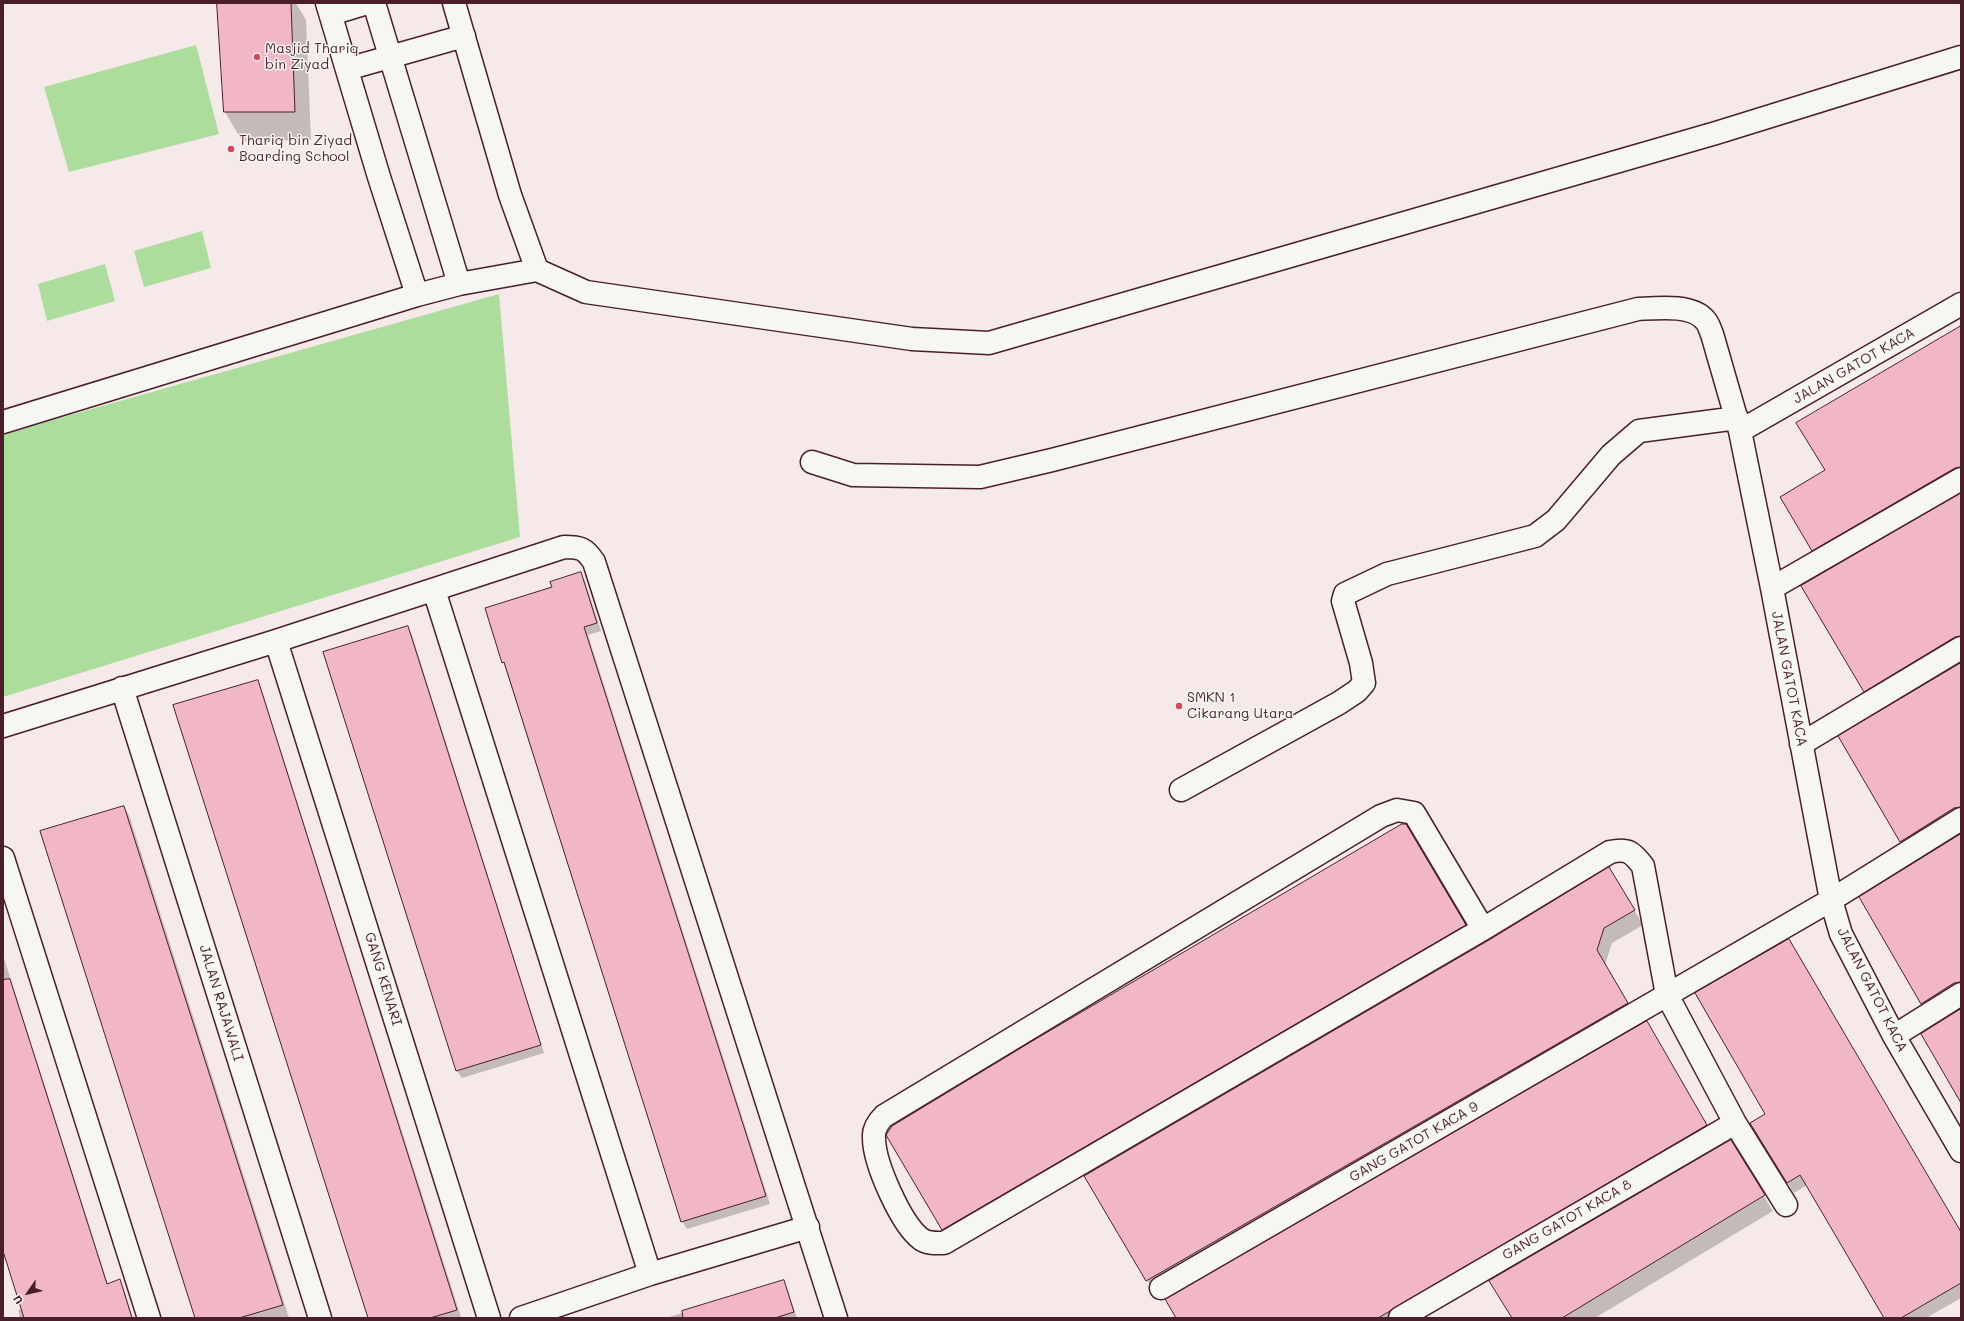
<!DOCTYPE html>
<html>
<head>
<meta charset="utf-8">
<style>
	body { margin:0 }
	#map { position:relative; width:1964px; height:1321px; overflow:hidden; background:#f5e9e9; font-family:Mali,sans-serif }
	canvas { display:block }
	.frame { position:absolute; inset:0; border:4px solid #4a1f2b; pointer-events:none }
	.north { position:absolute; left:8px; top:1273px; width:40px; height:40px; -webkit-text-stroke:3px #f6f6f2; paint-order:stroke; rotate:236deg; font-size:11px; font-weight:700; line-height:16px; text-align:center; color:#4a1f2b }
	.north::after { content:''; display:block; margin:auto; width:14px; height:18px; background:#4a1f2b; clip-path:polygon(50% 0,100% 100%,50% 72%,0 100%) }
</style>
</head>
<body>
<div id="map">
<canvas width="1964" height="1321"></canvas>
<div class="frame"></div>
<div class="north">U</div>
</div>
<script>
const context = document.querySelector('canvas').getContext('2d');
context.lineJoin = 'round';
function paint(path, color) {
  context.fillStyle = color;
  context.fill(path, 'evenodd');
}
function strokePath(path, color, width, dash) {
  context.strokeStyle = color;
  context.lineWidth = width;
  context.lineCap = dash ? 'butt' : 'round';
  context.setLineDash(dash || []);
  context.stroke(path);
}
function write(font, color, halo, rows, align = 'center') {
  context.font = font + ' Mali,sans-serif';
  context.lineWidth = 3;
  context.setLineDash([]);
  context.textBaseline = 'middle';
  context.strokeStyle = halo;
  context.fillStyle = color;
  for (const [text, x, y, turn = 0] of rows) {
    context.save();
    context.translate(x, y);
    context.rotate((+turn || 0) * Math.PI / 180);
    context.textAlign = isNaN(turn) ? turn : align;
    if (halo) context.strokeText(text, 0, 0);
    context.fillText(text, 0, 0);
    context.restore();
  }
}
paint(new Path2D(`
	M196,45L219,134L69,172L44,87Z
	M202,231L211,268L144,287L134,251Z
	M105,264L115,301L47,321L38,284Z
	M499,294L520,537L3,697V434Z`), '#acdd9d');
paint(new Path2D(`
	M218,3H296L306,20L311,140L242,141L225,112Z
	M1961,327V484L1821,565L1781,497L1826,471Z
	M1961,495V653L1873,706L1802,586Z
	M581,574L585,581L601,631L588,635L770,1204L687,1229L682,1221L486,608L553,587Z
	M408,627L412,635L544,1053L462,1078L457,1071L324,652Z
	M1961,664V824L1910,856L1839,737Z
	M257,681L261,688L461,1317L369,1318Z
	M124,807L129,815L289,1318H195Z
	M1406,825L1473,940L951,1244L888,1135Z
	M1961,835V999L1931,1018L1860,898Z
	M1609,868L1643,925L1612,943L1605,965L1636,1018L1156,1296L1086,1176L1490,941Z
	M3,955L108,1284L119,1280L124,1289L133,1318H20L18,1310L22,1309L3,1247Z
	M1646,1023L1715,1140L1409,1318H1177Z
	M1758,1135L1961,1235V1298L1926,1318H1885L1807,1185L1794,1193Z
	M1730,1141L1773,1211L1595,1318H1512Z
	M783,1281L787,1288L797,1318H666Z`), '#0003');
const building = new Path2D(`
	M217,3H291L295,112H224Z
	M1961,326V467L1955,468L1812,551L1780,497L1825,470L1796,423Z
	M1961,493V636L1955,637L1864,692L1801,586Z
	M581,572L597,623L584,627L766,1196L681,1222L504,662L502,663L485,608L552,587L550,582Z
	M408,626L541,1045L456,1071L323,652Z
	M1961,663V807L1954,808L1900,842L1838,736Z
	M258,680L457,1310L430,1318H368L173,705Z
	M124,806L283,1305L239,1318H195L40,831Z
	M1402,824H1406L1466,925L942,1230L886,1135L892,1126L1034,1040Z
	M1961,834V982L1954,983L1921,1004L1859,897Z
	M1609,867L1635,910L1604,928L1597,950L1628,1003L1146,1281L1084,1176L1489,940Z
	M1789,939L1961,1232V1283L1901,1318H1884L1800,1175L1787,1183L1750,1123L1765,1114L1695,993Z
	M10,979L107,1284L120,1279L132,1318H24L3,1251V980Z
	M1961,1009V1103L1921,1034Z
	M1647,1021L1707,1125L1378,1318H1176L1165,1299Z
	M1731,1140L1765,1195L1562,1318H1512L1489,1281Z
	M784,1280L794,1312L775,1318H683L682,1311Z`);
paint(building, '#f1b7c7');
strokePath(building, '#4a1f2b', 1);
const minor = new Path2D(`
	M327,3L379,177L417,295
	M374,3L459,284
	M454,3L510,195L537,270L586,292L912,339L989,343L1716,133L1961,57
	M331,14L367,3
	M347,69L464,36
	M1961,304L1740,431L1772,588L1831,900L1841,934L1894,1036L1961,1151
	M3,422L417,295L459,284L537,270
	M812,462L853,475L980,477L1052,460L1638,309C1657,308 1692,304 1705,320C1709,324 1710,330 1712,334L1740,431
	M1772,588L1961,479
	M434,590L650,1274
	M276,641L489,1318
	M122,688L320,1318
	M3,726L276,641L564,547C580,547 585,548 594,562L836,1318
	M1801,744L1961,648
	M1181,790L1339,703L1357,691L1364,683L1361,663L1343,601L1345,594L1387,574L1535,536L1556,520L1611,455L1639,431L1737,418
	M3,858L149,1318
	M1483,929L1414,813L1397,810L1381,816L884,1116C878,1122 873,1129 874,1138C874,1163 901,1224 921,1239C928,1244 936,1243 944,1243L1483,929L1610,852C1628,848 1632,852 1643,866L1667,995L1735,1123L1786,1205
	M1894,1036L1961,994
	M1161,1288L1831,900L1961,819
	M521,1318L650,1274L808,1227
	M1400,1318L1735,1123`);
strokePath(minor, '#4a1f2b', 25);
strokePath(minor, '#f6f6f2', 22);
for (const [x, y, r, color] of [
	[257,57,4,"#d1495b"],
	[231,149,4,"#d1495b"],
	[1179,706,4,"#d1495b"]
]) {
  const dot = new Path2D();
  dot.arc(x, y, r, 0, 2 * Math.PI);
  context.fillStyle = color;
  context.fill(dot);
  strokePath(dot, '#f6f6f2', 1.5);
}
write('14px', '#4a1f2b', '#f6f6f2', [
	["Masjid Thariq",265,49],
	["bin Ziyad",265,65],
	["Thariq bin Ziyad",239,141],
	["Boarding School",239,157],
	["SMKN 1",1187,698],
	["Cikarang Utara",1187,714]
], 'left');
write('14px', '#4a1f2b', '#f6f6f2', [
	["JALAN GATOT KACA",1854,366,-30],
	["JALAN GATOT KACA",1789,679,79],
	["GANG KENARI",383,979,73],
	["JALAN GATOT KACA",1872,990,63],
	["JALAN RAJAWALI",221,1003,73],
	["GANG GATOT KACA 9",1414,1142,-30],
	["GANG GATOT KACA 8",1567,1220,-30]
]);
</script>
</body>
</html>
